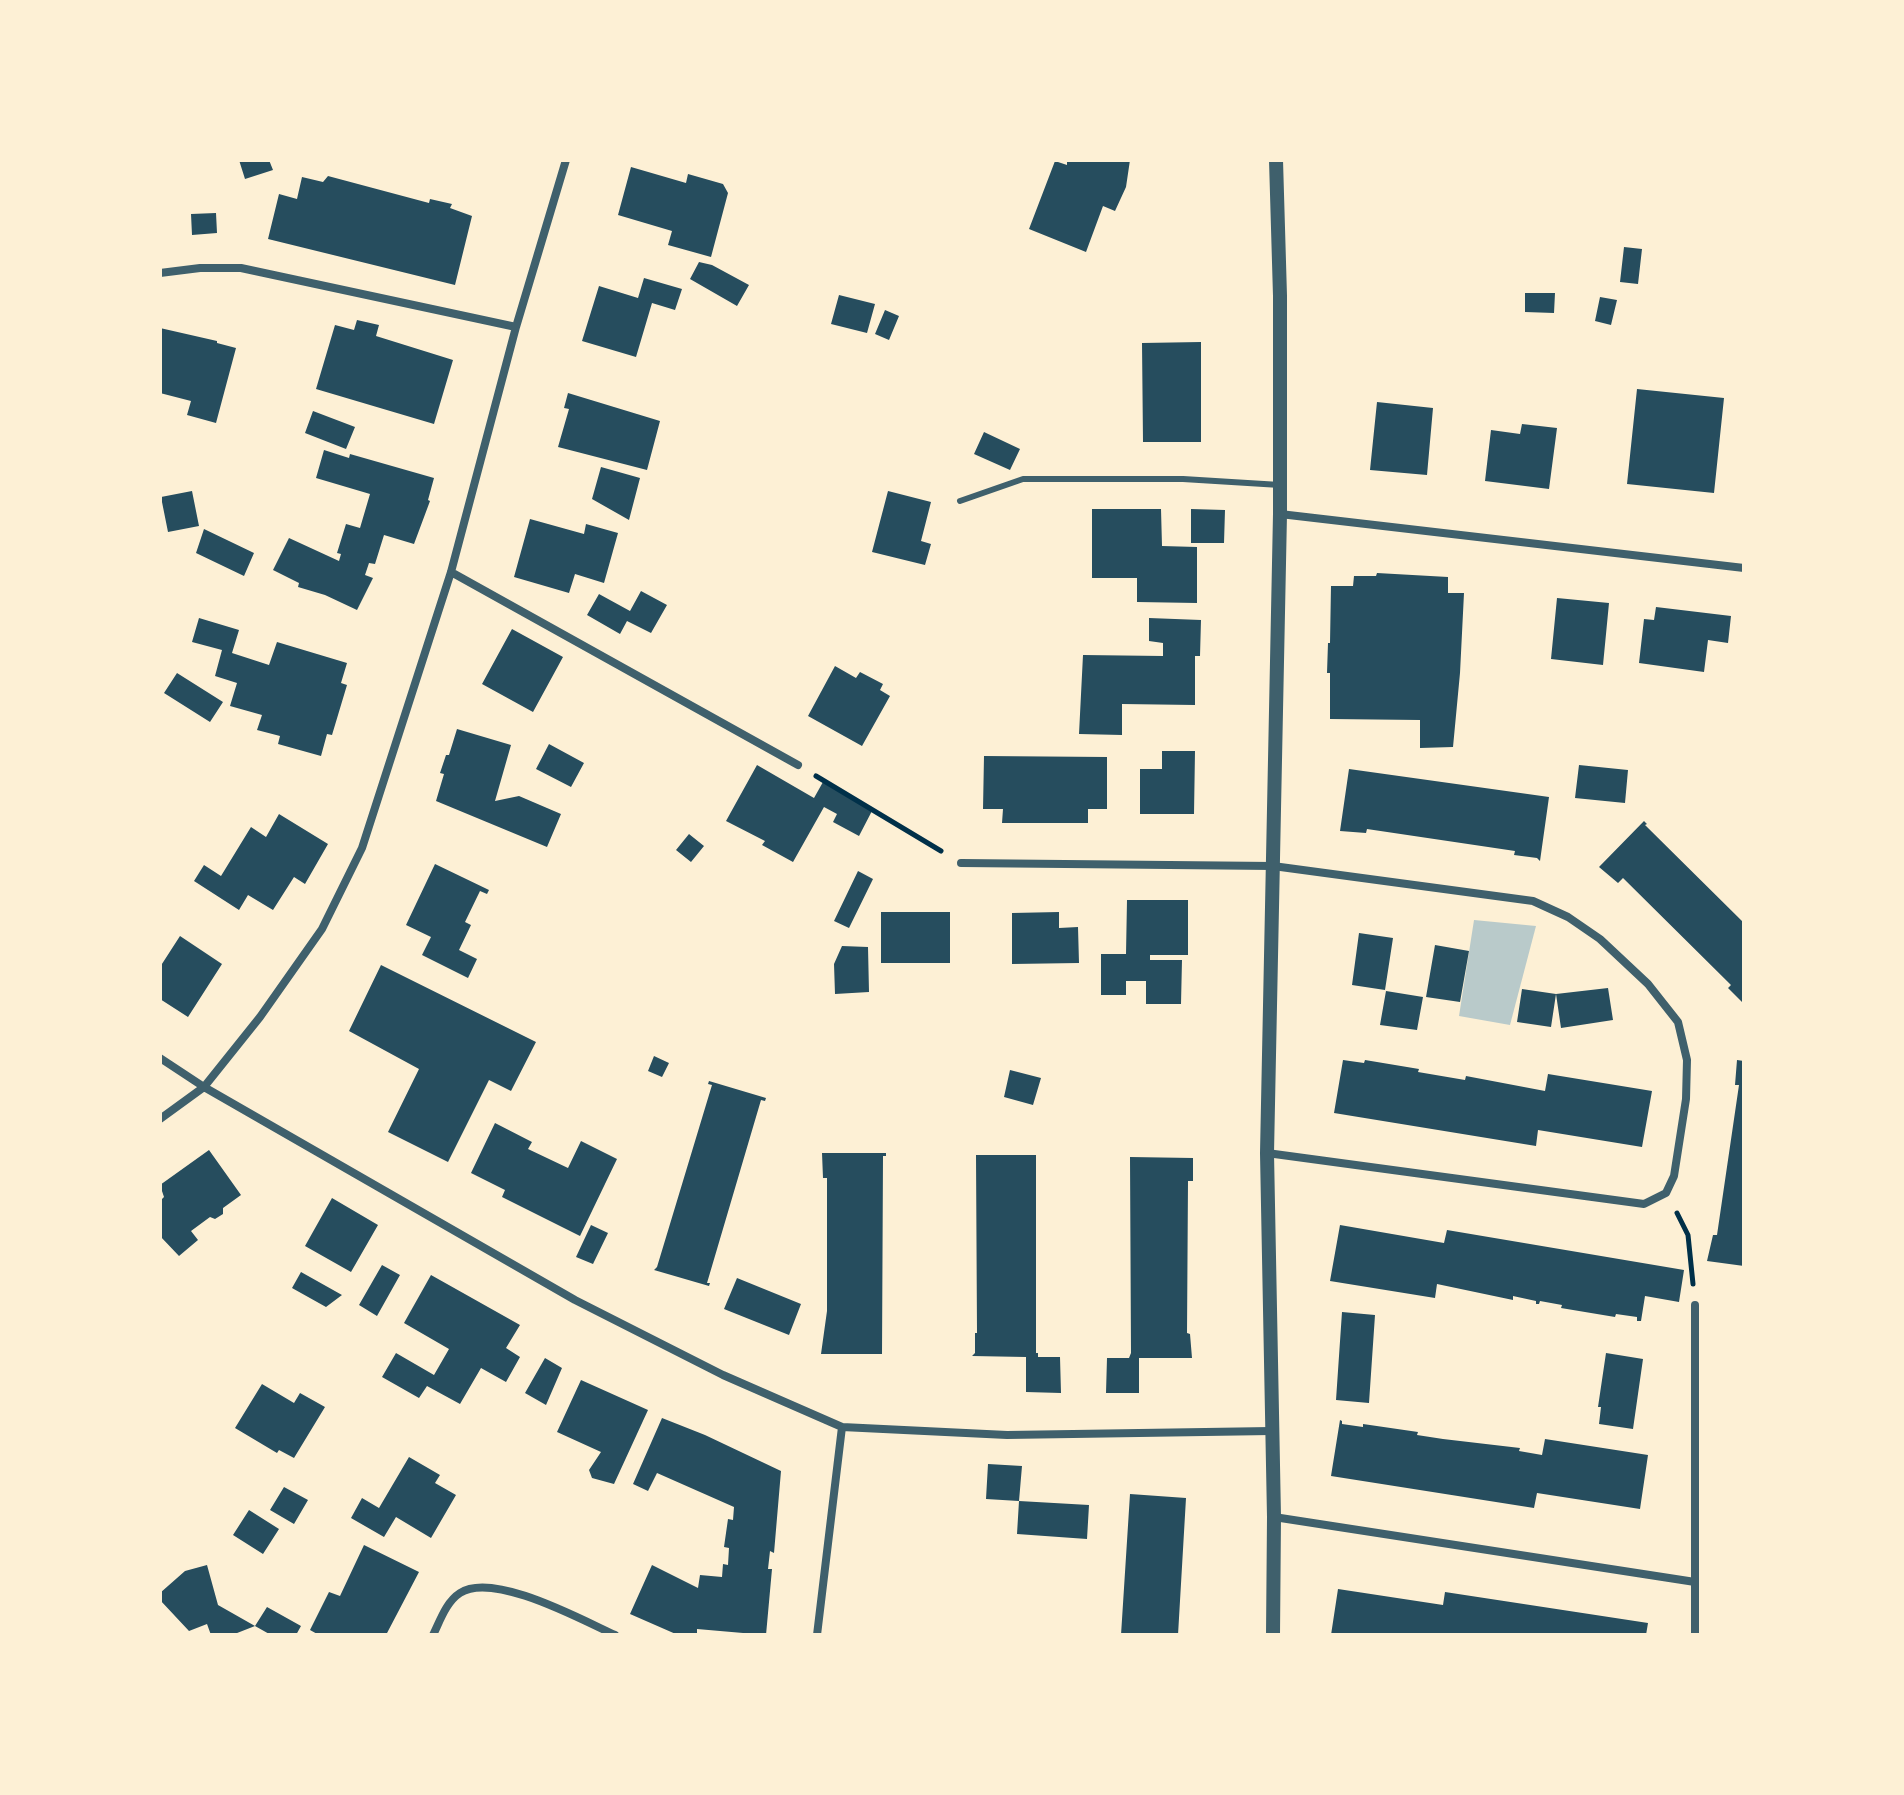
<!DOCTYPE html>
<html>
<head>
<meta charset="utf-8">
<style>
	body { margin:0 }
	#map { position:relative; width:1904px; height:1795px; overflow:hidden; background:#fdf0d5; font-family:"Roboto Condensed",sans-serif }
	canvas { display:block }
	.frame { position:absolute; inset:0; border:162px solid #fdf0d5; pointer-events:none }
</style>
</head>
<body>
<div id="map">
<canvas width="1904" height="1795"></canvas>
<div class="frame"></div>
</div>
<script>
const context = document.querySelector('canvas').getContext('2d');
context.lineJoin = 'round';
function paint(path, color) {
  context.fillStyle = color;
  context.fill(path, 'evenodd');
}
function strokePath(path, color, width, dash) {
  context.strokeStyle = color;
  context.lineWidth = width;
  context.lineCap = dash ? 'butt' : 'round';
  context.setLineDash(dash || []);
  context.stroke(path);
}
paint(new Path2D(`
	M1474,920L1536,926L1510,1025L1459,1016Z`), '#b9caca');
paint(new Path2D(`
	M239,160H269L273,170L245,179Z
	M1067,160H1130L1126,187L1115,211L1103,206L1086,252L1029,229L1055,161L1067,165Z
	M631,167L686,183L688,174L723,184L728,193L711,257L668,245L672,231L618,215Z
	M328,176L429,203L430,199L452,204L450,208L472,216L455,285L268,239L279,194L297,199L302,177L323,182Z
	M216,213L217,233L192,235L191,214Z
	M1624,247L1642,249L1638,284L1620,282Z
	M699,262L712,265L749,285L737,306L690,279Z
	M644,278L682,289L675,310L652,303L636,357L582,341L599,286L638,298Z
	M1525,293H1555L1554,313L1525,312Z
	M839,295L875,304L867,333L831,324Z
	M1600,297L1617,300L1611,325L1595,321Z
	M885,310L899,316L889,340L875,334Z
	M357,320L379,325L376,336L453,360L434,424L316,389L335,325L354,330Z
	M160,328L217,341V343L236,348L216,423L187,415L191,401L160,393Z
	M1201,342V442H1143L1142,343Z
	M1637,389L1724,398L1714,493L1627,484Z
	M568,393L660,421L647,470L558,447L569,409L564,408Z
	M1377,402L1433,408L1427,475L1370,470Z
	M313,411L355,427L346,449L305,433Z
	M1522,424L1557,428L1549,489L1485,481L1491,430L1520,434Z
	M984,432L1020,449L1010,470L974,454Z
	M324,450L349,458L350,454L434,478L428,500L430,501L414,544L384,535L375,564L369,563L365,575L373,578L357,610L325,595L298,587L299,583L273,570L289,538L339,561L341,554L337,553L346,524L360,528L370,494L316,478Z
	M601,467L640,478L629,520L592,499Z
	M192,491L199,526L168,532L161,497Z
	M888,491L931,502L921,541L931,544L925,565L872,552Z
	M1092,509H1161L1162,546L1197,547V603L1137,602V578H1092Z
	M1191,509L1225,510L1224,543H1191Z
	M530,519L584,534L586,524L618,533L604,583L575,574L569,593L514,577Z
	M204,529L254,553L244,576L196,553Z
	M1377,573L1448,577V593H1464L1460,673L1453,747L1420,748V720L1330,719V673H1327L1328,643H1330L1331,586H1353L1354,576H1376Z
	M641,591L667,605L651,633L627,621L620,634L587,615L599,594L630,611Z
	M1557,598L1609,603L1603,665L1551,659Z
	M1656,607L1731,616L1728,643L1708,640L1704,672L1639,663L1644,619L1654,620Z
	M199,618L239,630L232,653L269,665L277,642L347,663L341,683L347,685L332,735L327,734L321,756L278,744L280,736L257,730L262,715L230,706L237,683L215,676L222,650L192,642Z
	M1149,618L1201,620L1200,656H1195V705L1122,704V735L1079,734L1083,655L1163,656V643L1149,641Z
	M512,629L563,657L533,712L482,684Z
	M835,666L856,678L860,672L883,684L880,690L890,696L862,746L808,716Z
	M177,673L223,702L210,722L164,693Z
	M457,729L511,745L495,801L519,796L561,814L547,847L436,801L444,774L440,773L446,755H449Z
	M549,744L584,763L571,787L536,769Z
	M1162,751H1195L1194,814H1140V769H1162Z
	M984,756L1107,757V809H1088V823H1002L1003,809H983Z
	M757,765L814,798L823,782L873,809L859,836L833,822L837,814L824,807L793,862L762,845L765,841L726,821Z
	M1579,765L1628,770L1625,803L1575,798Z
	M1349,769L1549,797L1540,861L1537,858L1514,855L1515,851L1367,829L1366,833L1340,831Z
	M279,814L328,844L305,884L294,877L273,910L248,895L239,910L194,881L204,865L221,876L251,827L266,837Z
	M1644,821L1647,824L1645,825L1744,923V1004L1728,988L1731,985L1623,878L1618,883L1599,867Z
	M689,834L704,846L691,862L676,850Z
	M435,864L489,890L487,894L480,891L465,922L471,925L459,950L477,959L468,978L422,955L431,937L406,925Z
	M858,871L873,879L849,928L834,921Z
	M1127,900H1188V955H1150V960H1182L1181,1004H1146V981H1126V995H1101V954H1126Z
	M881,912H950V963H881Z
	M1059,912V928L1078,927L1079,963L1012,964V913Z
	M1359,933L1393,938L1385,990L1352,985Z
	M180,936L222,964L188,1017L160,999V967Z
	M1435,945L1469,951L1460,1002L1426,997Z
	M842,946L868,947L869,992L835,994L834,964Z
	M381,965L536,1042L511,1091L489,1080L448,1162L388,1132L419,1069L349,1031Z
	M1608,988L1613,1020L1561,1028L1556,994Z
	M1522,989L1556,994L1551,1027L1517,1022Z
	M1386,991L1423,997L1417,1030L1380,1025Z
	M654,1056L669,1063L662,1077L648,1071Z
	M1343,1060L1364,1063L1365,1060L1419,1069L1418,1072L1465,1080L1466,1076L1545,1091L1548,1074L1652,1091L1642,1147L1538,1130L1536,1146L1334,1113Z
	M1737,1060L1744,1061V1266L1707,1261L1713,1235H1717L1739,1085H1735Z
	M1010,1070L1041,1078L1033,1105L1004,1097Z
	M709,1081L766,1098L765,1101L761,1100L707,1283H710L709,1286L654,1270L657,1267L712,1085L708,1084Z
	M495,1123L532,1142L528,1149L568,1168L581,1141L617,1159L580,1236L502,1197L505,1190L471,1173Z
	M209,1150L241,1195L223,1208V1214L215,1219L210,1217L191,1231L198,1240L179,1256L160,1236V1201L164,1197L160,1185Z
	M822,1153H886V1156H883L882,1354H821L827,1311V1178H823Z
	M976,1155H1036V1353H1038V1357H1060L1061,1393L1026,1392V1357L972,1356L975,1353V1333H977Z
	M1130,1157L1193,1158V1181H1188L1187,1333L1190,1334L1192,1358H1139V1393H1106L1107,1358H1129L1131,1353Z
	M332,1198L378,1225L351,1272L305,1246Z
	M591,1225L608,1233L593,1264L576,1257Z
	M1340,1225L1444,1243L1447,1230L1684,1270L1679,1302L1645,1296L1641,1321H1637V1317L1616,1314L1615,1317L1561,1308L1562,1305L1540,1301L1539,1304H1536V1301L1513,1296V1300L1437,1284L1435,1298L1330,1281Z
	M382,1265L400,1275L377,1316L359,1305Z
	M301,1272L342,1295L326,1307L292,1288Z
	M431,1275L520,1325L506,1348L520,1357L506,1382L481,1368L460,1404L427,1386L419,1398L382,1377L396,1353L434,1375L449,1349L404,1323Z
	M737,1278L801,1304L789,1335L724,1309Z
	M1342,1312L1375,1315L1369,1403L1336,1400Z
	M1606,1353L1643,1359L1633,1429L1599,1424L1601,1407H1598Z
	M545,1358L562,1368L546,1405L525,1393Z
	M581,1380L648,1410L614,1484L592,1478L589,1470L601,1452L557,1432Z
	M262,1384L294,1403L300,1393L325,1407L294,1458L279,1450L277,1453L235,1428Z
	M662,1418L705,1435L781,1471L774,1553L770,1551L768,1569H772L766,1635L697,1629V1635H678L630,1614L652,1565L698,1588L700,1575L722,1577L723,1564L728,1565L729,1548L724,1547L728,1519L733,1520L734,1507L657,1473L648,1491L633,1484Z
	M1340,1420L1342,1421V1424L1363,1427V1424L1418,1432L1417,1435L1443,1439L1520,1448L1519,1451L1542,1455L1545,1439L1648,1455L1640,1509L1537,1493L1534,1508L1331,1476Z
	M409,1457L440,1475L435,1483L456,1495L431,1538L396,1517L384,1537L351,1518L362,1498L379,1508Z
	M988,1464L1022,1466L1019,1501L986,1499Z
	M284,1487L308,1500L294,1524L270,1510Z
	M1130,1494L1186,1498L1178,1635H1121Z
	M1019,1501L1089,1505L1087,1539L1017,1534Z
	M249,1510L279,1529L263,1554L233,1535Z
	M364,1545L419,1572L386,1635H319L310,1630L329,1592L340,1596Z
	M207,1565L218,1605L255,1626L267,1607L301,1626L296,1635H271L255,1626L232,1635H211L207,1624L189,1631L160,1600V1593L185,1571Z
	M1338,1589L1443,1605L1445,1592L1648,1623L1646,1635H1331Z`), '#264d5e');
strokePath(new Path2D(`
	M816,776L941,851
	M1677,1213L1688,1235L1693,1284`), '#003049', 5);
strokePath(new Path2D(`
	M960,501L1023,479H1183L1280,485`), '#3f606c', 6);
strokePath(new Path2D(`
	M160,273L200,268H241L516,327
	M1280,514L1744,568
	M451,572L798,765
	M961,863L1273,866L1533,901L1568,917L1600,939L1648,984L1678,1022L1687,1060L1686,1099L1674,1176L1666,1193L1644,1204L1267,1153
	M160,1058L204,1087L575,1300L723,1375L842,1427L1007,1435L1271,1431
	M160,1119L204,1087L260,1017L322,929L362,848L451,572L516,327L566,160
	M1274,1517L1695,1582V1305
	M1695,1582V1635
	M433,1635C440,1621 446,1602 460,1593C493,1571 582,1620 615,1635
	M817,1635L842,1427`), '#3f606c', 8);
strokePath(new Path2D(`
	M1273,1635L1274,1517L1267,1153L1280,514V296L1276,160`), '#3f606c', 14);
</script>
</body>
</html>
